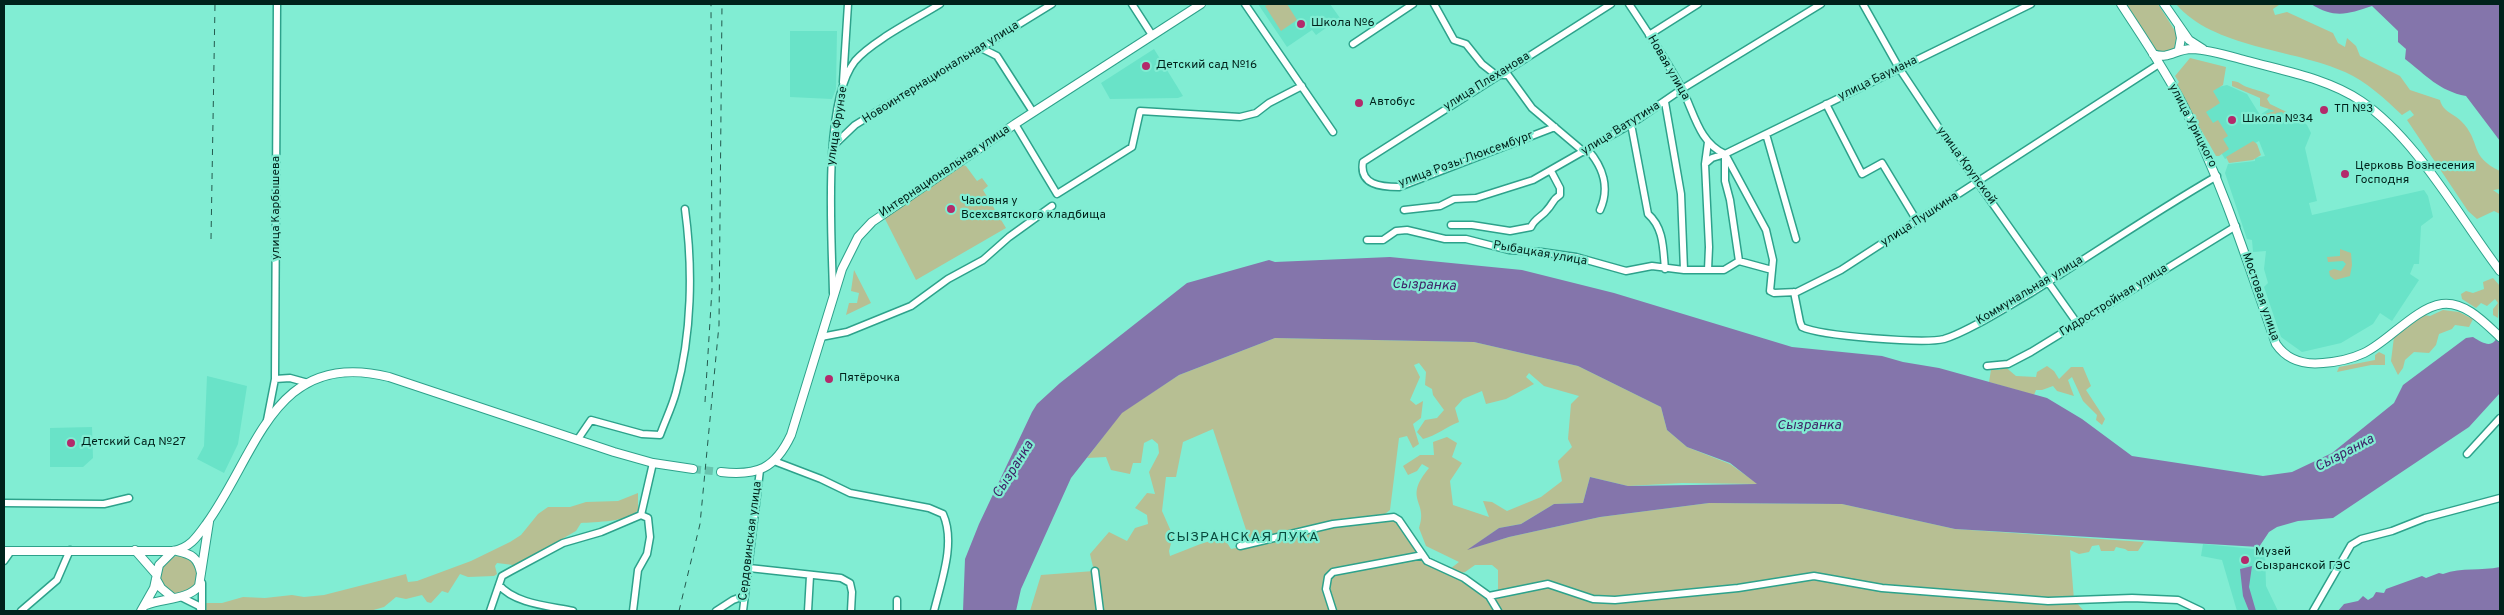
<!DOCTYPE html>
<html>
<head>
<meta charset="utf-8">
<style>
	body { margin:0 }
	#map { position:relative; width:2504px; height:615px; overflow:hidden; background:#81edd3; font-family:Overpass,sans-serif }
	canvas { display:block }
	.frame { position:absolute; inset:0; border:5px solid #00221b; pointer-events:none }
</style>
</head>
<body>
<div id="map">
<canvas width="2504" height="615"></canvas>
<div class="frame"></div>
</div>
<script>
const context = document.querySelector('canvas').getContext('2d');
context.lineJoin = 'round';
function paint(path, color) {
  context.fillStyle = color;
  context.fill(path, 'evenodd');
}
function strokePath(path, color, width, dash) {
  context.strokeStyle = color;
  context.lineWidth = width;
  context.lineCap = dash ? 'butt' : 'round';
  context.setLineDash(dash || []);
  context.stroke(path);
}
function write(font, color, halo, rows, align = 'center') {
  context.font = font + ' Overpass,sans-serif';
  context.lineWidth = 4.5;
  context.setLineDash([]);
  context.textBaseline = 'middle';
  context.strokeStyle = halo;
  context.fillStyle = color;
  for (const [text, x, y, turn = 0] of rows) {
    context.save();
    context.translate(x, y);
    context.rotate((+turn || 0) * Math.PI / 180);
    context.textAlign = isNaN(turn) ? turn : align;
    if (halo) context.strokeText(text, 0, 0);
    context.fillText(text, 0, 0);
    context.restore();
  }
}
paint(new Path2D(`
	M1258,4H1330L1340,18L1316,35L1312,30L1287,47Z
	M790,31H837L836,89L832,99L790,97Z
	M1154,49L1183,96L1178,98L1110,99L1101,83Z
	M2227,85L2247,94L2260,115L2273,106L2299,118L2307,125L2311,133L2305,148L2317,201L2309,203L2312,215L2424,190L2428,196L2433,217L2421,226L2419,264H2414L2410,274L2419,280L2392,321L2380,313L2373,324L2341,343L2302,352L2281,337L2264,287L2268,283L2264,269L2266,251L2253,252L2252,240L2247,239L2225,173L2228,164L2255,161V158L2265,156L2259,141L2225,159L2192,105L2218,87Z
	M207,376L247,386L238,444L224,473L197,459L204,446Z
	M92,427L93,458L83,467H50V428Z
	M2203,544L2265,550L2266,586L2278,611H2237L2222,560L2201,556Z`), '#69e3c8');
paint(new Path2D(`
	M1269,4H1287L1297,20L1281,31L1265,6Z
	M2125,4H2158L2177,34L2174,49L2165,54L2155,51Z
	M2176,4H2278L2279,5L2273,9L2275,15L2287,12L2333,33L2338,43L2345,47L2347,38L2356,46L2360,56L2400,76L2410,90L2440,100C2443,112 2453,113 2461,121C2482,142 2468,156 2500,171V189L2493,190L2500,195V219V214L2494,211L2477,219L2468,211L2407,120L2414,115L2410,110L2402,115C2384,98 2367,82 2345,72C2294,49 2213,48 2176,4Z
	M2190,58L2226,67L2223,85L2213,91L2220,103L2206,112L2213,123L2218,120L2228,136L2223,139L2229,149L2219,156H2216L2176,86L2179,82L2175,76Z
	M2232,81C2239,81 2241,85 2247,87C2255,90 2262,91 2270,95L2267,99L2270,104L2301,119L2295,121L2287,119L2282,112L2276,113L2275,117H2267L2265,114L2275,111L2260,106V98L2232,86Z
	M2253,141L2257,144L2261,155L2253,160L2229,163L2226,157Z
	M963,165L966,166L977,181L982,178L988,186L983,190L1006,228L916,280L884,217L957,166Z
	M2340,249L2351,253L2352,265L2350,276L2335,280L2330,276L2329,271L2334,269L2341,271L2346,264L2343,261L2328,262L2327,257L2340,256Z
	M854,270L871,303L846,315L849,303H857L859,293L851,291Z
	M2493,278L2500,286L2498,318L2493,315V309L2498,303L2495,299L2487,306L2481,303L2476,308L2462,299L2461,294L2466,291L2473,293L2484,289L2483,282Z
	M2443,310L2459,312L2473,319L2469,327L2455,325L2452,329L2439,334L2436,345L2429,353L2414,352L2405,360L2403,368L2398,375L2391,361L2394,337L2424,315L2430,316Z
	M1275,338L1474,342L1578,366L1661,407L1667,430L1687,447L1730,464L1758,484L1682,483L1628,486L1590,477L1583,503L1554,504L1521,524L1499,528L1469,549L1509,537L1600,517L1709,503L1842,504L1955,529L2144,542L2138,551H2128L2125,549L2116,547L2114,551H2101L2099,545L2092,546L2089,552L2079,554L2070,550L2074,600L2084,611H1030L1041,575L1094,571L1090,554L1109,532L1127,541L1135,528L1148,524L1147,515L1135,508L1147,493L1155,494L1149,472L1159,453L1158,444L1152,439L1144,443L1141,463H1133L1130,474L1111,470L1106,457L1087,458L1121,413L1179,375ZM1419,363L1426,372L1425,385L1432,389L1433,395L1444,410L1437,418L1425,420L1417,432L1423,439C1436,436 1446,427 1459,422L1455,408L1463,399L1482,391L1486,404L1506,399L1534,384L1526,377L1529,373L1544,386L1579,396L1571,404L1568,439L1572,447L1558,461L1562,481L1541,497L1507,511L1492,502L1483,501L1489,517L1453,505L1450,481L1462,463L1452,457L1457,443L1447,437L1433,442L1434,455H1420L1403,466L1408,475L1417,471L1422,464L1429,468C1402,500 1429,501 1419,528L1426,546L1459,562L1450,569L1425,558L1394,517H1381L1390,510L1399,438L1407,436L1413,448L1419,444L1413,424L1421,418L1423,401L1416,405L1410,400L1420,377L1414,365ZM1213,429L1251,545L1231,549L1224,538L1203,543L1170,556L1169,551L1173,536L1162,511L1166,477H1176L1183,442ZM1475,565H1492L1498,570V591L1523,586L1489,596L1457,574L1465,572Z
	M2379,352L2385,355V365H2371L2337,372L2339,367L2375,360V355Z
	M2003,365L2016,376L2036,377L2037,372L2047,366L2054,371L2059,379L2071,367H2083L2091,386L2086,390L2105,419L2102,425L2096,420L2097,415L2083,401L2072,377L2068,380L2074,396L2057,391L2053,386L2042,390H2036L2034,395L1989,382L1991,370H2000Z
	M638,493V510C630,522 594,522 581,523L576,531L520,563L513,565L497,563L495,566L497,574L494,576L468,577L460,574L448,593L442,591L431,603L427,602L422,595L406,599L396,597L384,607L370,611H205L206,603H222L243,597L265,598L292,595L304,597L324,595L406,574L408,582L417,581L471,561L510,542L521,535L538,514L548,507H570L586,502L618,501Z
	M160 575a19 19 0 1 1 38 0a19 19 0 1 1-38 0Z`), '#b7bf93');
paint(new Path2D(`
	M2311,4H2500V141L2466,96C2439,91 2426,75 2405,59L2406,49L2398,42V31L2372,6C2348,14 2335,19 2311,4Z
	M1390,257L1522,270L1614,293L1792,347L1882,356L1903,362L1939,368L2047,398L2082,419L2132,456L2263,476L2292,472L2332,453L2394,403L2403,385L2466,338L2473,337C2486,345 2493,349 2500,332V393L2469,427L2333,518L2298,521L2277,527L2269,532L2259,547L1955,529L1842,504L1709,503L1600,517L1509,537L1467,550L1499,528L1521,524L1554,504L1583,503L1590,477L1628,486L1757,484L1730,463L1687,447L1667,430L1661,407L1578,366L1474,342L1275,338L1179,375L1122,413L1071,478L1021,589L1016,611H963L965,559L979,524L1032,412L1037,404L1060,383L1187,283L1269,260L1275,262Z
	M2252,566L2249,587L2256,611H2249L2243,596L2240,569Z
	M2500,567V611H2338L2344,604L2358,601L2363,596L2368,600L2373,597L2376,592L2384,593L2386,589L2422,576L2426,578L2439,573L2443,574C2462,567 2481,571 2500,567Z`), '#8475ab');
strokePath(new Path2D(`
	M693,469L721,472`), '#67c4ae', 8, [8, 4]);
const minor = new Path2D(`
	M277,4L275,379L290,378L308,383
	M1132,4L1152,35
	M1245,4L1333,132
	M1434,4L1454,40L1466,44L1482,64L1496,75H1508L1532,108L1584,152
	M1629,4C1647,31 1666,59 1682,89C1694,112 1699,143 1725,154
	M1863,4L1899,68L1937,125L2077,323
	M1649,35L1698,4
	M1353,44L1413,4
	M981,48L997,56L1033,112
	M843,82L848,4
	M1665,102L1681,194L1684,270
	M1826,104L1862,174L1882,163L1917,221
	M1015,124L1057,194L1132,147L1140,111L1240,117L1256,113L1269,103L1302,86
	M1631,124L1648,214C1664,228 1663,249 1665,269
	M1555,127L1399,187C1381,187 1359,185 1363,162L1611,4
	M1766,134L1796,239
	M833,146L855,125L1052,4
	M1588,150C1603,167 1610,188 1600,210
	M1725,154L1766,230L1773,260L1770,291L1774,293L1797,292L1841,270L2159,64
	M1725,156V181L1730,200L1739,261
	M1705,164L1708,142
	M1404,210L1440,206L1454,199L1476,198L1533,180L1631,124L1682,89L1821,4
	M1451,225H1472L1510,231L1531,227C1535,218 1542,217 1547,210C1553,204 1552,200 1560,195V188L1551,171
	M1367,240H1383L1396,231L1407,230L1445,239H1466L1509,250L1541,252L1576,257L1626,271L1652,266L1684,270H1724L1739,261L1772,270
	M1708,270L1709,247L1705,164L1712,158L1725,154L2031,4
	M1794,292L1800,322L1802,327C1821,336 1924,344 1944,339C1968,332 2008,306 2031,293C2093,254 2153,213 2217,176
	M833,293C832,239 822,103 855,61C872,41 916,19 940,4
	M821,337L847,332L911,306L948,279L983,260L1009,237L1052,206
	M1987,366L2008,364L2031,352L2236,226
	M267,420L275,379
	M578,439L591,420L642,434L660,435C665,421 672,407 676,392C692,334 693,268 685,209
	M2467,454L2500,418
	M774,461L821,479L850,493L929,508L943,514C956,543 941,582 934,611
	M4,503L104,504L129,498
	M641,515L653,463
	M1240,546L1333,524L1394,517L1399,520L1427,561L1464,578L1489,596L1548,584L1593,599L1615,600L1738,588L1814,576L1882,588L2048,601L2132,598L2178,600L2201,611
	M4,561L11,551
	M749,568L841,578L850,583L852,592L851,611
	M1095,571L1100,611
	M202,583V611
	M499,585C515,604 550,606 573,611
	M1489,596L1498,611
	M181,597L199,606L201,611
	M897,600V611
	M21,611L57,580L70,550
	M490,611L502,576L511,571L563,543L601,532L641,515
	M633,611L638,570L647,554L650,537L648,518L641,515
	M716,611L733,600L744,596
	M743,611L760,470
	M808,611L810,576
	M1333,611L1326,589L1328,577L1333,572L1423,555
	M2313,611L2351,545L2361,539L2392,531L2425,518L2500,498`);
const major = new Path2D(`
	M2121,4C2143,38 2166,71 2184,107C2223,184 2248,264 2276,344C2287,360 2304,365 2323,363C2337,362 2351,359 2364,353C2388,342 2415,308 2442,304C2465,301 2485,323 2500,337
	M2164,4L2189,40L2203,49
	M2179,49L2181,38L2179,28
	M2153,54C2169,60 2175,49 2192,49C2211,50 2229,56 2248,61C2285,71 2329,79 2361,101C2417,139 2459,217 2500,271
	M721,472C757,476 775,469 791,435L842,269L858,237L872,222L1015,124L1201,4
	M135,550L156,574
	M4,551H173C190,548 197,537 207,523C258,452 274,348 389,377L614,452L653,463L693,469
	M177,551C192,554 198,558 201,573
	M156,579L161,588L172,597
	M146,605C163,598 188,600 199,586L209,522
	M141,611L154,588L159,565L173,551`);
strokePath(minor, '#2da28b', 9);
strokePath(major, '#2da28b', 10);
strokePath(minor, '#fff', 6);
strokePath(major, '#fff', 8);
strokePath(new Path2D(`
	M211,239L215,4
	M705,402L712,289L711,4
	M679,611L700,524L719,325L722,4`), '#245a4e', 1, [6, 6]);
for (const [x, y, r, color] of [
	[1301,24,5,"#b32a6b"],
	[1146,66,5,"#b32a6b"],
	[1359,103,5,"#b32a6b"],
	[2324,110,5,"#b32a6b"],
	[2232,120,5,"#b32a6b"],
	[2345,174,5,"#b32a6b"],
	[951,209,5,"#b32a6b"],
	[829,379,5,"#b32a6b"],
	[71,443,5,"#b32a6b"],
	[2245,560,5,"#b32a6b"]
]) {
  const dot = new Path2D();
  dot.arc(x, y, r, 0, 2 * Math.PI);
  context.fillStyle = color;
  context.fill(dot);
  strokePath(dot, '#81edd3', 2);
}
write('12px', '#00221b', '#81edd3', [
	["Школа №6",1311,24],
	["Детский сад №16",1156,66],
	["Автобус",1369,103],
	["ТП №3",2334,110],
	["Школа №34",2242,120],
	["Церковь Вознесения",2355,167],
	["Господня",2355,181],
	["Часовня у",961,202],
	["Всехсвятского кладбища",961,216],
	["Пятёрочка",839,379],
	["Детский Сад №27",81,443],
	["Музей",2255,553],
	["Сызранской ГЭС",2255,567]
], 'left');
write('12px', '#00221b', '#81edd3', [
	["Новая улица",1668,68,60],
	["Новоинтернациональная улица",941,73,-32],
	["улица Баумана",1878,79,-26],
	["улица Плеханова",1487,82,-32],
	["улица Фрунзе",838,126,-81],
	["улица Урицкого",2192,126,63],
	["улица Ватутина",1621,129,-32],
	["улица Розы Люксембург",1466,160,-20],
	["улица Крупской",1966,166,54],
	["Интернациональная улица",945,172,-34],
	["улица Карбышева",277,208,-90],
	["улица Пушкина",1920,220,-33],
	["Рыбацкая улица",1540,254,10],
	["Коммунальная улица",2030,291,-31],
	["Мостовая улица",2260,297,71],
	["Гидростройная улица",2114,301,-32],
	["Сердовинская улица",751,541,-83]
]);
write('italic 14px', '#3f2669', '#81edd3', [
	["Сызранка",1424,286,2],
	["Сызранка",1809,426],
	["Сызранка",2345,454,-28],
	["Сызранка",1014,470,-58]
]);
context.letterSpacing = '1px';
write('14px', '#08493d', '#81edd3', [
	["СЫЗРАНСКАЯ ЛУКА",1243,538]
]);
context.letterSpacing = '0px';
</script>
</body>
</html>
